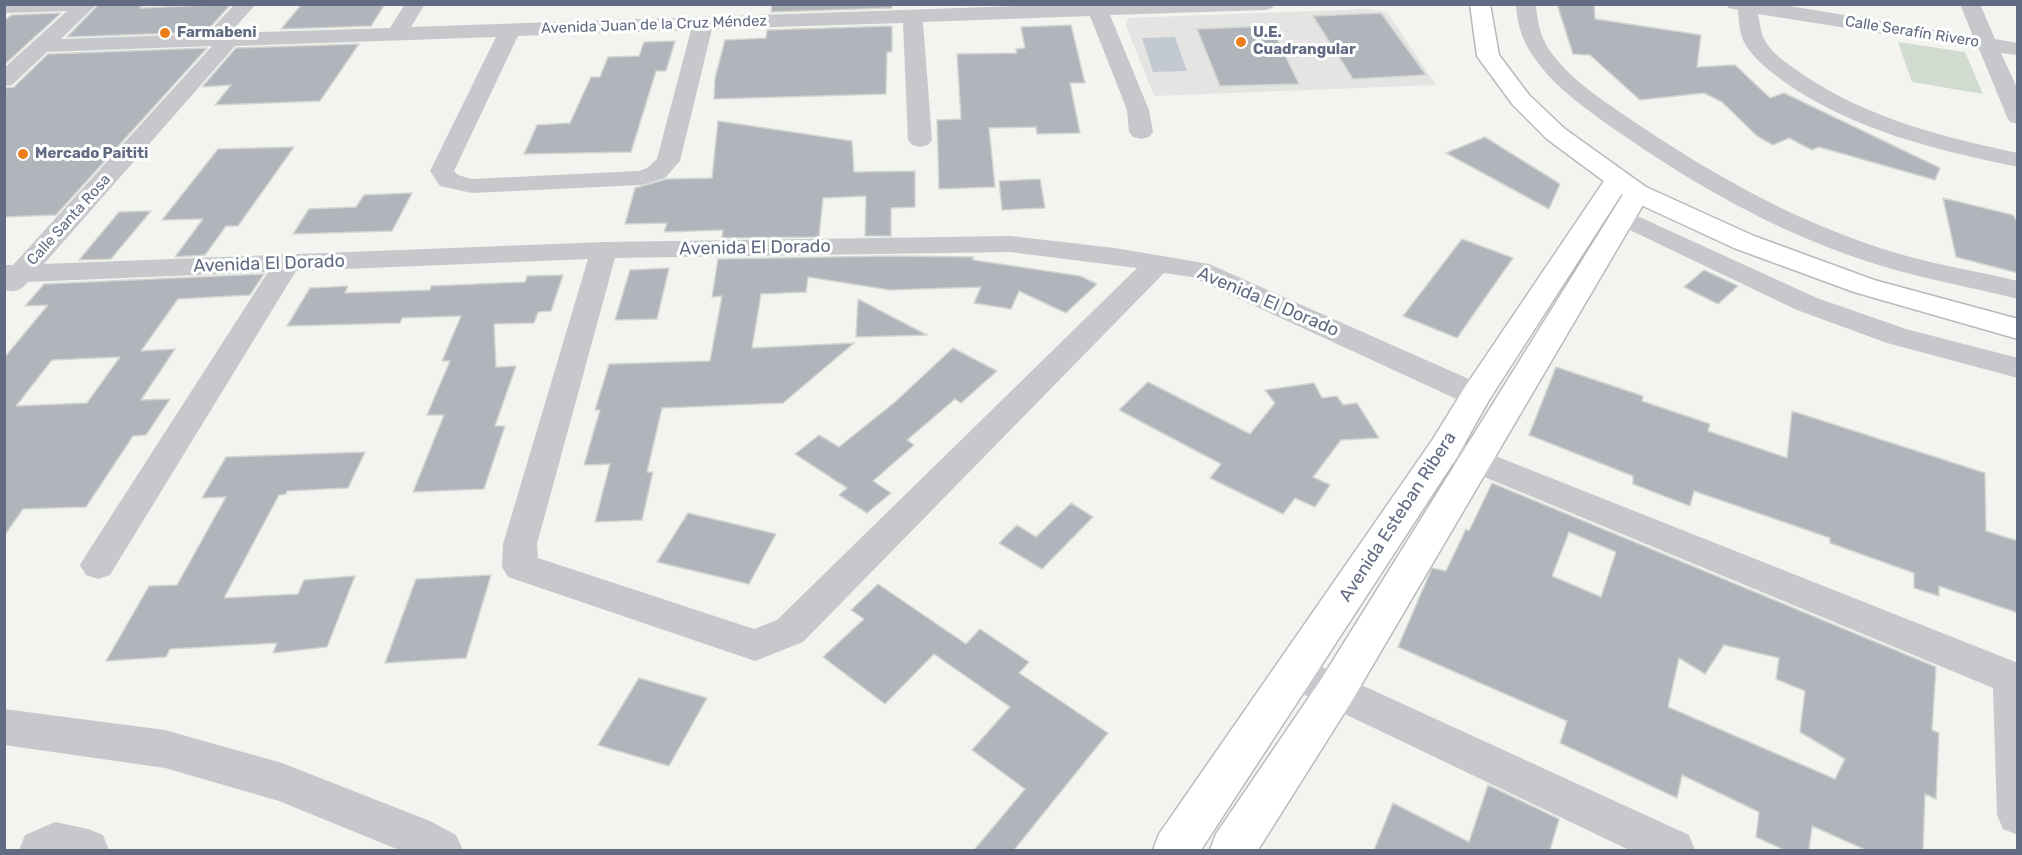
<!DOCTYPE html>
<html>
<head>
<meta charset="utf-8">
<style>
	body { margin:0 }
	#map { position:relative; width:2022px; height:855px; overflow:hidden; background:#f3f4ef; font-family:Rubik,sans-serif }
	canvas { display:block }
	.frame { position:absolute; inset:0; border:6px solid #616b82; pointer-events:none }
</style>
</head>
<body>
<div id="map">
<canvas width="2022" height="855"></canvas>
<div class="frame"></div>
</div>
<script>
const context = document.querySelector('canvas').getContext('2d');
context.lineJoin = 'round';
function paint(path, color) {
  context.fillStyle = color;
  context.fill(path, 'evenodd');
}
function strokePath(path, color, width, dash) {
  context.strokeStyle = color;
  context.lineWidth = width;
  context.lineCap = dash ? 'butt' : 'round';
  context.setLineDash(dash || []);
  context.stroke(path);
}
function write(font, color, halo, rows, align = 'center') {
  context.font = font + ' Rubik,sans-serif';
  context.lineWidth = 6;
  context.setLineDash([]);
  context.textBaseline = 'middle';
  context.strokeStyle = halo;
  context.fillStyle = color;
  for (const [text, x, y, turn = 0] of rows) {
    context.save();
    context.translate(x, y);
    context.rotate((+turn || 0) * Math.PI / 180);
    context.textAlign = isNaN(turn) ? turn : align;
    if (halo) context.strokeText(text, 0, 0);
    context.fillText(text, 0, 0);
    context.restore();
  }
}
paint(new Path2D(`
	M1368,9L1387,12L1436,85L1154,96L1126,26L1128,18Z`), '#e4e4e3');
paint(new Path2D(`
	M1898,42L1965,52L1983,94L1912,82Z`), '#d2dbd0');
paint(new Path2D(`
	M1175,37L1187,71L1153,72L1142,38Z`), '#c3c9d0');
const building = new Path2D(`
	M99,4H143L140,8L231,4L206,32L67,37Z
	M302,4H385L371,26L281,29Z
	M772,4H892V8L771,12Z
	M1557,4H1594L1595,19L1701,35L1697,67L1735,65L1770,98L1784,93L1940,168L1935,180L1819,147L1812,150L1789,138L1773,145L1757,136L1722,102L1704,93L1640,100L1590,55L1573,54Z
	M61,13L4,65V20L12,15Z
	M1381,13L1426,75L1353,79L1313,16Z
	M1071,25L1085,83H1070L1080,133L1037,134L1036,127L989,128L995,187L939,189L937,120L961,119L957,54L1017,53L1016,49L1025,48L1021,27Z
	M892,26V52H887L886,94L714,99L715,78L725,40L766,38L767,30Z
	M1271,26L1299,84L1220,86L1197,29Z
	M675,41L666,71H656L631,152L524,154L537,125L570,123L591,77H600L608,57L639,56L644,42Z
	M359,44L320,101L215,105L231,85L202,87L236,48Z
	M207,48L56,215L4,217V88L14,87L48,54Z
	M718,121L852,141L854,172L915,171V207L891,208V236H865L866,196L823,198L819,237L722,238L723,230L664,232L667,223L625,224L635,188L667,179L712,178Z
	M1485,137L1560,184L1549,209L1446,153Z
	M294,147L238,226H226L205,255L175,257L203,219L162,220L218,149Z
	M1040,179L1045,208L1002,210L999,181Z
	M412,193L392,231L293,234L309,209L356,207L364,195Z
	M1943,198L2013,215L2018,223V273L1956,257Z
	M151,211L111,259L79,260L119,212Z
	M1462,239L1513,258L1457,338L1403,316Z
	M891,256L973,257V260L1080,276L1097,284L1066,313L1019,291L1011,309L974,303L981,287L890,290L808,277L806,292L761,294L752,348L854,343L783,403L662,408L647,472H653L642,520L595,522L610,464L584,465L600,410H595L609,364L710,361L722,296L712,297L718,259Z
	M669,268L657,319L615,320L630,270Z
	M1704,270L1738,286L1718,304L1684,287Z
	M264,274L250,295L178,299L141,351L175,349L141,400L170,399L146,435L133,436L86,507L23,509L4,536V358L48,305L25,306L44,284ZM120,357L87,403L16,406L52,360Z
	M563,275L551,311L538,312L534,323L494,324L496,367L516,366L495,426H505L484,489L413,492L444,415H427L450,361H442L461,316L402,318L400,323L287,326L310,288L348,286L345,293L430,290L431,286L525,282L527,276Z
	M858,299L927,335L856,337Z
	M953,348L997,371L961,403L955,399L907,440L914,445L873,481L891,493L867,513L839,495L847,488L795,454L819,435L839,447L895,402Z
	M1556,367L1643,396L1642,401L1710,424L1708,431L1787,458L1792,411L1985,473L1986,531L2018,541V613L1939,586V596L1914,588V573L1830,543V538L1694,491L1690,506L1633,484V476L1529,435Z
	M1148,382L1250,434L1275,403L1265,390L1314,383L1322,398L1337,396L1343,405L1357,403L1379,438L1341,440L1313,477L1330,485L1315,507L1295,498L1283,514L1210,478L1221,464L1119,410Z
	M365,452L348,488L287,491L286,494L279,495L224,598L298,594L304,580L355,576L327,647L273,653L277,643L170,649L166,657L106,661L149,586L177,585L226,497L202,498L226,457Z
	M1492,483L1936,667L1932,730L1939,733L1936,799L1925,794L1923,850H1866L1812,826L1809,850H1784L1756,837L1759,812L1682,775L1677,798L1560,743L1567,721L1398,647L1432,568L1446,571L1466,529L1469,531ZM1569,532L1616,552L1601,597L1552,576ZM1724,645L1779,658L1776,679L1805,691L1800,732L1845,759L1835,779L1668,707L1679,658L1705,674Z
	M1071,503L1093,517L1042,569L999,543L1017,525L1036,537Z
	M688,513L776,534L749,584L657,562Z
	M491,575L466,658L385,663L416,579Z
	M878,584L966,644L980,629L1029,662L1019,673L1108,733L1014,850H974L1025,789L972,750L1010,707L934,654L885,704L823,657L864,619L851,610Z
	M639,678L707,698L669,766L598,745Z
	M1488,785L1559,819L1550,850H1374L1393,803L1469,842Z`);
paint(building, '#b0b4bb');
strokePath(building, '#d4d5d2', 1.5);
const major = new Path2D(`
	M1617,173L1626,176L1630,181L1489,400L1457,457L1201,850H1153L1159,834L1433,439L1465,387L1604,181L1608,176Z
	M1637,185L1646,187L1650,193L1350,704L1258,850H1210L1216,834L1322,678L1624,193L1628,187Z`);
const highway = new Path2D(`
	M1470,4H1490L1499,55L1529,95L1565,129L1646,187L1754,236L1874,280L2018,319V339L1854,292L1734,248L1628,199L1547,139L1513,105L1477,56Z`);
strokePath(major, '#b8babf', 3);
strokePath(highway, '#b8b9bd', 3);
paint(new Path2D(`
	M4,4H97L61,39L207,34L235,4H256L230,33L390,28L405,4H425L411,27L1075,4H1275L1272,8L1265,10L1110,15L1149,110L1153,132L1149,137L1141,139L1133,137L1129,132L1127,110L1090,16L923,22L932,140L928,145L920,147L912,145L908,140L903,23L712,29L680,161L665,178L642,185L472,193L440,186L430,171L496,37L235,46L44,264L604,242L1010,236L1115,248L1209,264L1487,387L1491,395L1487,403L1476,406L1465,403L1192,277L1164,273L803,642L755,661L508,577L502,567L503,544L588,259L296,271L110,575L98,579L86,575L80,565L86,555L268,272L28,282C21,290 16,293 4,290V265H13L212,46L47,52L12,85L4,86V68L67,11L4,13ZM691,30L657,159L647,168L639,171L472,179L458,175L454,171L518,36ZM1010,252L1137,268L777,620L754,629L538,558L537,544L615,258Z
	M1516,4H1536C1537,20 1540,35 1548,48C1568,78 1601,99 1630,119C1708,172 1791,219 1880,248C1925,263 1972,270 2018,281V299C1966,286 1913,277 1863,260C1775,231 1693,184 1617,131C1589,111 1559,91 1538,63C1524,45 1517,27 1516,4Z
	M1726,4H1777L1973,36L1960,4H1980L1995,39L2018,43V55L2001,53L2018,90V124L2010,122L2007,117L1979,49L1758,14C1760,24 1761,36 1767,44C1775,56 1790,65 1802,74C1867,118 1942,137 2018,153V167C1937,150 1855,131 1786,83C1771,72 1753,59 1744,42C1739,32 1739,21 1738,10L1729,8Z
	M1622,209L1817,298L1906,329L2018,358V378L1887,343L1797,310L1613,222L1609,217L1613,212Z
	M1445,436L2018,663V835L2003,829L1997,815L1993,688L1434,456L1429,448L1434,440Z
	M1296,655L1689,835L1695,850H1629L1282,684L1277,672L1282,660Z
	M4,709L165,730L282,763L430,821L456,835L463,850H399L279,801L165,768L4,745Z
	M55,822L88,829L103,835L109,850H19L25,835Z`), '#c6c8cc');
paint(major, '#fff');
paint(highway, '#fff');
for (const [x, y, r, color] of [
	[165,33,6,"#eb7e18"],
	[1241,42,6,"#eb7e18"],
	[23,154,6,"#eb7e18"]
]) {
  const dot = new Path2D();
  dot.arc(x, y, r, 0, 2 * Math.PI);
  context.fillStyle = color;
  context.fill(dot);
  strokePath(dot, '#fff', 2);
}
write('15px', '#616b82', '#fff', [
	["Avenida Juan de la Cruz Méndez",654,25,-2],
	["Calle Serafín Rivero",1912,32,9],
	["Calle Santa Rosa",69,220,-48]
]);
write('bold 15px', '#616b82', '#fff', [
	["Farmabeni",177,33],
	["U.E.",1253,33],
	["Cuadrangular",1253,50],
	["Mercado Paititi",35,154]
], 'left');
write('18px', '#616b82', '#fff', [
	["Avenida El Dorado",755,248,-1],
	["Avenida El Dorado",269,264,-2],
	["Avenida El Dorado",1268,302,23],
	["Avenida Esteban Ribera",1398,517,-57]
]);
</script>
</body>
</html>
